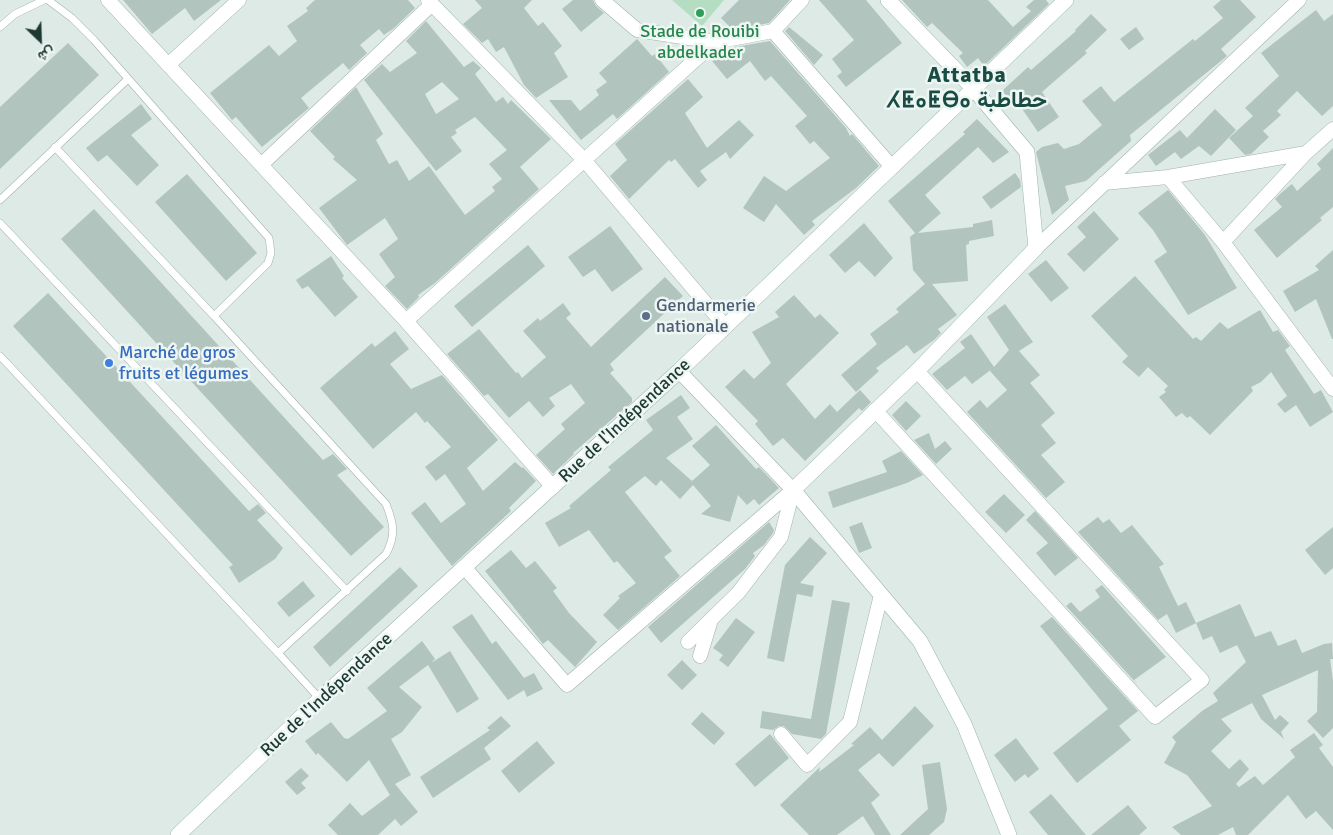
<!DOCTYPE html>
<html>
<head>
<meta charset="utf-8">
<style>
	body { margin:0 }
	#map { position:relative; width:1333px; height:835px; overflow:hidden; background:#ddeae5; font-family:Signika,Vazirmatn,sans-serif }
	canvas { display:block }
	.north { position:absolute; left:15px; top:15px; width:50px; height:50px; -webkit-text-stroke:4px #edf6f2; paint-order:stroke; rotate:156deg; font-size:14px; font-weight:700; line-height:20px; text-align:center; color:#1e3934 }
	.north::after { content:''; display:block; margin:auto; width:18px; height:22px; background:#1e3934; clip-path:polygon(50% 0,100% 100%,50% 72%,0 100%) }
</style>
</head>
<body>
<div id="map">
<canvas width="1333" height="835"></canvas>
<div class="north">ش</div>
</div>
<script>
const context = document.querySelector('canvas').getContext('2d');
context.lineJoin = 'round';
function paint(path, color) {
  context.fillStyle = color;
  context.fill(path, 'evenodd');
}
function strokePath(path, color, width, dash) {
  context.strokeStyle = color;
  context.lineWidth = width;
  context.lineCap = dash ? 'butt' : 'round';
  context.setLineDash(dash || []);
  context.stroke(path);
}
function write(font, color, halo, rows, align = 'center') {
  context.font = font + ' Signika,Vazirmatn,"Noto Sans Tifinagh",sans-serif';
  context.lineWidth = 5;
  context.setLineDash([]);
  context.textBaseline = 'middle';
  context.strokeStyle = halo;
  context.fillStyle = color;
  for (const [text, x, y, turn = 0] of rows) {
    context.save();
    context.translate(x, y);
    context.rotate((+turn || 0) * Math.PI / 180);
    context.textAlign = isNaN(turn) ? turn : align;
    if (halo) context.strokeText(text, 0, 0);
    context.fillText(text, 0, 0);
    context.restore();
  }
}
paint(new Path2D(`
	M672,0H724L702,26Z`), '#b4ddc2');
paint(new Path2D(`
	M123,0H221L194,21L185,8L152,34Z
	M315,0H408L415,8L394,28L384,35L379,29L360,45L367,53L349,70L343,63L301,98L309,108L262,147L236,117L232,120L210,93L269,45L279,56L297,41L287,26L308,11L306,8Z
	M475,0H532L524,8L538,26L543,22L562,46L554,53L568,77L536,98L524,85L504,47L496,52L488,39L482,43L463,24L482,8Z
	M573,0H593L596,6L604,13L581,32L562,9Z
	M739,0H790L769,23L733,30L721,18Z
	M819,0H866L902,43L846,87L837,76L842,72L832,59L854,40Z
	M902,0H988L1013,27L1031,11L1026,7L1034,0H1046L1049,4L984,66L978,58L967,67L959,56L963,53L932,23L927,27Z
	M1221,0H1240L1256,17L1221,49L1227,56L1130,135L1131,141L1086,181L1065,186L1069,200L1052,215L1036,152L1042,147L1058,143L1064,149L1079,144L1102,125L1082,101L1101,86L1114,102L1193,39L1195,41L1223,18L1213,7Z
	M1316,10L1324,21L1333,14V106L1322,116L1297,91L1277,111L1281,115L1263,131L1269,137L1251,154L1245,155L1229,138L1253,116L1245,108L1279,76L1261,53Z
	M1091,14L1107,30L1085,51L1087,53L1042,92L1059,117L1038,132L1016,100L1013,103L1002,91L1028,67L1031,70L1076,31L1075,30Z
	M426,21L464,67L473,61L481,68L475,74L496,102L503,97L508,104L511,100L551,139L520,167L539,189L435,283L418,295L419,297L407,309L385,286L395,277L379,254L398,239L385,218L347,245L319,208L357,180L333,159L335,157L310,131L356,87L383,134L376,140L389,164L397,160L409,181L429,166L465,215L495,191L492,187L502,179L489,164L507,150L475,117L455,130L457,133L451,137L462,151L436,171L364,80L382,64L390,72L417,53L406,41ZM442,82L459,99L436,114L425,94Z
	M789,27L823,55L814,65L785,31Z
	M1136,27L1144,39L1129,50L1120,39Z
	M637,39L652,56L655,54L669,72L617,119L613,114L581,140L549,100H571L580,111L599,95L596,90L607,82L599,73Z
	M770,41L846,128L850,136L852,134L879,166L856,188L812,221L815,225L804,235L776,204L764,222L743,208L764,176L786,191L830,158L814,141L810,144L795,126L807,116L771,76L765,81L750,61L727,79L712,61L729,48Z
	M68,43L99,75L0,169V107Z
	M688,79L703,97L685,113L707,148L739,120L754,135L730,159L726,152L700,171L707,180L698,188L675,159L671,162L669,160L629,199L610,176L627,160L615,144Z
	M141,104L152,119L131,135L159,165L137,186L107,155L98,162L86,148Z
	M1215,109L1236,130L1211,156L1199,146L1181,159L1175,152L1156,166L1148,155L1180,130L1187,138Z
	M977,119L1009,152L993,163L978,147L925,195L941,213L918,233L973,227V224L992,220L994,236L969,241V244L966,245L968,281L932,284L957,315L938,329L941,333L934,340L914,354L907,345L876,368L879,371L856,392L841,375L877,344L870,334L899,312L896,309L925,284L913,270L910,237L915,233L888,201L965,134L963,132Z
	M1333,148V207L1320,218L1322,220L1277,258L1254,230L1282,207L1275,199L1281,193L1292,184L1297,191L1321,169L1317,164Z
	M1015,173L1020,180L1021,187L991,209L982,197Z
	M187,174L257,253L226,281L155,202Z
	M1168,190L1205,235L1237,288L1188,315L1154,261L1167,252L1153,230L1138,213Z
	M94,209L323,460L333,454L347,469L337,475L384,527L351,556L61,239Z
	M1094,211L1119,239L1084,272L1067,254L1086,237L1077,227Z
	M864,223L893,258L875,277L859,261L845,273L829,255Z
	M610,226L643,269L612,292L595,269L583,277L568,257Z
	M528,245L545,266L472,327L454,306Z
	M1333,250V339H1332L1316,299L1295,312L1283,291L1319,270L1315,266Z
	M331,256L344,276L342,278L358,297L335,317L308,286L302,289L296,280Z
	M1046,260L1069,288L1051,302L1028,274Z
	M1135,276L1193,339L1196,337L1201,341L1220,322L1228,329L1260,310L1273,332L1278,330L1290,346L1285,350L1314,394L1321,390L1333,412L1310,427L1296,405L1285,413L1277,404L1287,396L1271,372L1261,382L1251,387L1253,391L1210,435L1190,416L1187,418L1182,413L1176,417L1159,397L1166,392L1164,390L1168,386L1148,367L1139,377L1122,362L1128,356L1091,316Z
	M665,277L683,296L610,364L614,370L610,373L632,398V402L573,453L574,454L553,474L536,455L565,429L561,424L585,403L571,384L549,398L555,406L543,417L529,401L509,418L488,394L484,396L447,354L479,329L516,373L518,372L522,378L546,357L523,331L538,318L540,321L563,303L571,314L566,318L591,347Z
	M48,293L249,511L258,504L266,513L257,520L283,548L275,559L239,583L229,567L233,565L13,326Z
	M794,295L815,318L820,314L839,333L786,384L815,419L830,404L837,412L860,390L871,402L862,411L859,408L805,461L783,438L773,446L755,424L758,421L725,387L744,369L754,379L771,363L752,332L779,317L775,312Z
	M1005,304L1033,342L1019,351L1040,375L1030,383L1055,413L1041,425L1056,443L1041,455L1065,482L1046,498L967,412L980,400L987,408L1007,390L990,371L992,369L972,384L965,376L947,390L932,374L965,348L960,342L971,334L994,367L1009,350L987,317Z
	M395,331L409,349L390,364L411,389L442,375L498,440L467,468L483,491L515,462L522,468L523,467L536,481L509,508L511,511L452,566L411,513L425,502L441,523L466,504L445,474L436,481L425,467L451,447L427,421L425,423L416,412L373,449L320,388L372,343L375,347Z
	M681,395L690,408L677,417L693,439L666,458L692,481L710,465L692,446L716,425L756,469L759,467L779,488L759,505L754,499L747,505L738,495L730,522L701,514L711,506L693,485L680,499L661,480L656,486L645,476L625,492L672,551L664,557L680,576L618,630L603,615L620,598L618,596L636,583L617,561L614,563L589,530L559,547L545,523L571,508L569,506L611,470L608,467L653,430L646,420Z
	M906,401L921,416L906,431L892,415Z
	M929,433L935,449L945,441L952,449L936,464L914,440Z
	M901,451L923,475L907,483L833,508L828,492L887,472L882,461Z
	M1004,494L1025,515L1006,533L985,512Z
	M1035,511L1078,558L1055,576L1036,553L1048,543L1026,520Z
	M1098,517L1103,523L1109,519L1121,533L1132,525L1164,564L1159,567L1178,606L1186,602L1196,623L1176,633L1167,614L1158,620L1078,532Z
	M769,522L774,530L773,533L764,545L753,553L755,556L745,569L661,643L648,627Z
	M862,522L872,548L859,553L849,527Z
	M1333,527V568L1325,575L1305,550Z
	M810,537L827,553L800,583L814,586L812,597L797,594L784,662L767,658L785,565Z
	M511,550L526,568L535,561L557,588L553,591L569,613L597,642L575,667L548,640L543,644L485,571Z
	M400,567L418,586L330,667L313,647Z
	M303,581L315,596L289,617L277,603Z
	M1102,585L1166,657L1134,680L1138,685L1066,606L1071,602L1080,612L1100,597L1095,590Z
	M832,600L850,603L826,734L821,739L792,734L784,726H779L773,730L760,728L762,711L811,719Z
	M1240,604L1255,637L1271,631L1278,646L1296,639L1302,653L1324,644L1332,643L1333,659H1330L1333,681V728L1323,738L1307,721L1317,712L1318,670L1262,695L1275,720L1280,715L1289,723L1281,732L1284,739L1261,719L1252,703L1221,719L1232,731L1211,751L1229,769L1240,759L1249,769L1236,784L1239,787L1255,776L1263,785L1295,757L1290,750L1314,733L1323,745L1319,748L1333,767V830L1316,811L1306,819L1288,795L1248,835H1236L1233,827L1218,835H1181L1172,827L1212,806L1187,775L1164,763L1176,742L1172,737L1202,711L1218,701L1213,693L1246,662L1237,645L1220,653L1212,636L1203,640L1196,623Z
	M472,614L492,644L496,641L524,678L534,673L543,689L527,697L524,690L508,700L452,627Z
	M1052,617L1138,711L1119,726L1131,740L1077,783L1053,753L1108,709L1040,626Z
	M736,618L755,632L728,667L719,660L723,655L713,648Z
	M422,641L435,659L431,663L450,651L479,699L457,713L428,665L399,687L422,707L402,732L391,739L411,775L395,784L418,812L401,826L395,819L378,835H338L328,825L350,803L362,816L390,795L369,760L347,782L318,753L316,755L305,741L331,722L344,738L348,739L387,711L367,688Z
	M682,660L697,675L682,690L667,675Z
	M915,706L934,726L893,767L879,753L858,770L880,795L871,803L891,835H875L863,816L837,835H809L780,805L820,767L819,772L854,745L851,744L870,727L882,740Z
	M702,712L725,733L714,745L691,724Z
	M501,716L511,726L484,748L491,759L433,798L420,777L490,730L487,728Z
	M770,734L789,758L755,787L735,764Z
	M1016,738L1039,769L1028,778L1025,774L1015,782L994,755Z
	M537,741L555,763L519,793L501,771Z
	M940,762L947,809L944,822L929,835H900L928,809L922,765Z
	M301,768L309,776L301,783L306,788L297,795L285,782Z
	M1051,794L1086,835H1048L1029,812Z
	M1128,805L1147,828L1139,835H1091Z`), '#b2c4be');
const lane = new Path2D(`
	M48,0L72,18L94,40L269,238L271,253L268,263L214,316L386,504C394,524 396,535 386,554L278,653L320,699
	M0,27L15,14L44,0
	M55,147L214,316
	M0,200L128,79
	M0,223L347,591
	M0,356L278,653`);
const street = new Path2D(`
	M108,0L406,321L553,487
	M428,0L585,161L725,326
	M602,0L637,30L715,42L773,31L802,0
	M773,31L892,167
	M168,65L239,0
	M261,165L432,4
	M1168,177L1223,242L1306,153
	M1104,183L1168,177L1306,153L1333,129
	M1223,242L1333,389
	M1036,248L1299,0
	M406,321L715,42
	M679,371L793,490
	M875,410L1155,717L1202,680L917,371
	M465,568L567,685L793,490
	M688,642L738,593L781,537L793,490
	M700,656L710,623
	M781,734L807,765L850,722L881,595`);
const secondary = new Path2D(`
	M888,0L973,88L1027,152L1036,248L917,371L793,490L920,641L964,724L1009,835
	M178,835L320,699L679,371L1066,0`);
strokePath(lane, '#a0b1ac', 8);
strokePath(street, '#a0b1ac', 15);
strokePath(secondary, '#9bb6ae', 16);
strokePath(lane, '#fff', 7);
strokePath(street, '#fff', 14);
strokePath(secondary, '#fff', 15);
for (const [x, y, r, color] of [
	[700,13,5,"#2e9e5b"],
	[646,316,5,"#5c6f8a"],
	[109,363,5,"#3f7fe0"]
]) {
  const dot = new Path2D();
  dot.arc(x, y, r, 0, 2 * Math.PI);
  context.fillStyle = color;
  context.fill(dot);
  strokePath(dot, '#edf6f2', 2);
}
write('18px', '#27864d', '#edf6f2', [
	["Stade de Rouibi",700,32],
	["abdelkader",700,53]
]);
write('18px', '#4e5e75', '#edf6f2', [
	["Gendarmerie",656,306],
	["nationale",656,327]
], 'left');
write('18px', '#366cbe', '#edf6f2', [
	["Marché de gros",119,353],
	["fruits et légumes",119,374]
], 'left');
write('18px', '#1e3934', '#edf6f2', [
	["Rue de l'Indépendance",625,421,-43],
	["Rue de l'Indépendance",327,695,-43]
]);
context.letterSpacing = '1px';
write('bold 22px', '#194c44', '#edf6f2', [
	["Attatba",967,76],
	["ⵃⵟⴰⵟⴱⴰ حطاطبة",967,101]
]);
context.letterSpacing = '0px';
</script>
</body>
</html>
